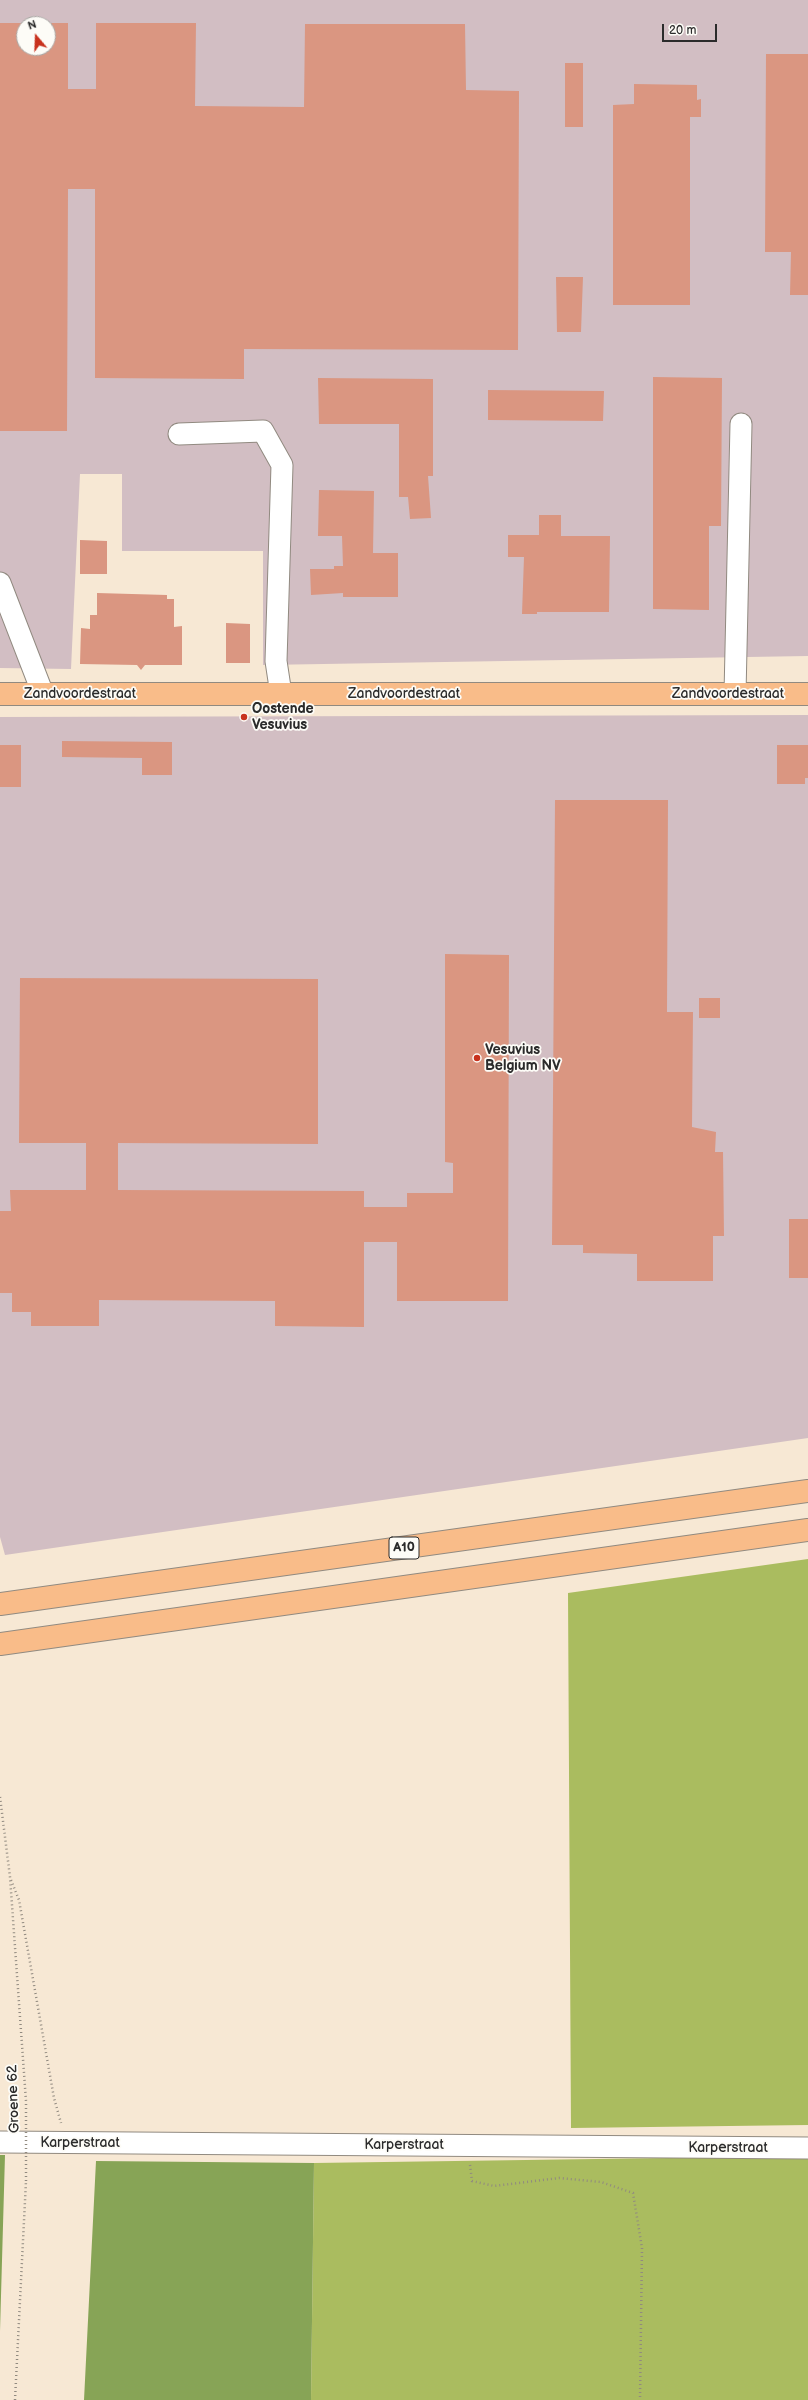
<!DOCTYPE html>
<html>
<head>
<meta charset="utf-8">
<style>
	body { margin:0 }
	#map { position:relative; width:808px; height:2400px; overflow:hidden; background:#f7e8d4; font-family:"Balsamiq Sans",sans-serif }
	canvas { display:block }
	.north { position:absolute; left:16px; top:16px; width:40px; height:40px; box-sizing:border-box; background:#fdfcf7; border:1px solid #a9a8a5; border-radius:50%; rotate:341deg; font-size:11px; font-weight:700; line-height:16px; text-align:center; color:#2b2b2b }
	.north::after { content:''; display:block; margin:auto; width:14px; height:18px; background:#c8321e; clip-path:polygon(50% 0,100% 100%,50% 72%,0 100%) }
	.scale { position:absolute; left:662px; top:24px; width:55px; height:18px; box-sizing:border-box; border:2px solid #2b2b2b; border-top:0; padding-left:5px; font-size:12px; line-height:14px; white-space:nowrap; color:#2b2b2b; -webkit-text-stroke:3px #fdfcf7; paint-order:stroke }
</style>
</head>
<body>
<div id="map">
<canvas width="808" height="2400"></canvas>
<div class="north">N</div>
<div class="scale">20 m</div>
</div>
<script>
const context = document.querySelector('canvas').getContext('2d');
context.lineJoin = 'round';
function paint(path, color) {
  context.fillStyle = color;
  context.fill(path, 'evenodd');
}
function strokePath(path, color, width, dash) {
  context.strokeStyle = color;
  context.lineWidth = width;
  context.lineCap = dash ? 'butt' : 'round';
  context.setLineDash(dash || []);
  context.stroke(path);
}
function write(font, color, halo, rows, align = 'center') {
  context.font = font + ' "Balsamiq Sans",sans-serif';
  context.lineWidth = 3.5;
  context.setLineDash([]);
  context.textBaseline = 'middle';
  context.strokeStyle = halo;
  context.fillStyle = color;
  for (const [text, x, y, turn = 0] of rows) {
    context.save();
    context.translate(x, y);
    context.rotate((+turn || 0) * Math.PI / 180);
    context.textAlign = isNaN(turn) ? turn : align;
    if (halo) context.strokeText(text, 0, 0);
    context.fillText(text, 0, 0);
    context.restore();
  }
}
paint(new Path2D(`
	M0,0H808V656L263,665V551H122V474H80L71,669L0,668ZM24,24H48V48H24Z
	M808,715V1438L5,1555L0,1537V717Z`), '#d2bec3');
paint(new Path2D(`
	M808,1559V2125L571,2128L568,1593Z
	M808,2156V2400H311L314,2163Z`), '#aabc5f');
paint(new Path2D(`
	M0,2155H5L0,2331Z
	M96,2161L314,2163L311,2400H84Z`), '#87a456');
paint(new Path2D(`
	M0,23H68V89H96V23H196L195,106L304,107L305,24H465L466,90L519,91L518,350L244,349V379L95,378V189H68L67,431H0ZM24,24H48V48H24Z
	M766,54H808V295H790L791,252H765Z
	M565,63H583V127H565Z
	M634,84L697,85V100L701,99V117H690V305H613V105L634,104Z
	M556,277H583L581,332H557Z
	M653,377L722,378L721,526H709V610L653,609Z
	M318,378L433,379V476H428L431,518L410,519L408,497H399V424H319Z
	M488,390L604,391L603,421L488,420Z
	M319,490L374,491L373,553H398V597H343V593L311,595L310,569H334V566H343L342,536H318Z
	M539,515H561V536H610L609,612H537V614H522L524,557H508V535H539Z
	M80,540L107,541V574H80Z
	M97,593L167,595V599H174V627L182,626V665H145L141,670L137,665L80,664L81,628L90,629V615H97Z
	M226,623L250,624V663H226Z
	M62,741L172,742V775H142V758L62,757Z
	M0,745H21V787H0Z
	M777,745H808V778H805V784H777Z
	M555,800H668L667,1012H693L692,1127L716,1132L715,1152H723L724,1236H713V1281H637V1254L583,1253V1245H552Z
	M445,954L509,955L508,1301H397V1242H364V1327L275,1326V1301L99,1300V1326H31V1312H12V1293H0V1211H11L10,1190H86V1143H19L20,978L318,979V1144L118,1143V1190L364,1191V1207H407V1193H453V1163L445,1162Z
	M699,998H720V1018H699Z
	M789,1219H808V1278H789Z`), '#da9681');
const minor = new Path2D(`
	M179,434L263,431L282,465L276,661L281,694
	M0,583L43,694
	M735,694L741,424
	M0,2142L808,2148`);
const major = new Path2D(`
	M0,694H808`);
const highway = new Path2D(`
	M0,1604L808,1491
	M0,1644L808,1530`);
strokePath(minor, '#918a80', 23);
strokePath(major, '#918a80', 24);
strokePath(highway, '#918a80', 24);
strokePath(new Path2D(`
	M0,1797L10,1877L26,2101
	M11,1880L19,1900L54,2098L61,2123
	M470,2165L472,2181L494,2186L559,2178L601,2182L633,2193L642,2248L640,2400
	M15,2400L26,2181`), '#918a80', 2.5, [1, 3]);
strokePath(minor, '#fff', 21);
strokePath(major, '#f9bc89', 22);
strokePath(highway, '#f9bc89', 22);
strokePath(new Path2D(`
	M26,2181V2101`), '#918a80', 2.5, [1, 3]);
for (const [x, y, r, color] of [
	[244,717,4,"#c8321e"],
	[477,1058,4,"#c8321e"]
]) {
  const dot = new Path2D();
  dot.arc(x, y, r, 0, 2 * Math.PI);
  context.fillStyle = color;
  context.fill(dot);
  strokePath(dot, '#fdfcf7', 1.5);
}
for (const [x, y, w] of [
	[404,1548,30]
]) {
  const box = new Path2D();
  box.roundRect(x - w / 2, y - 11, w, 22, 3);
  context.fillStyle = '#fdfcf7';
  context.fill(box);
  strokePath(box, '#2b2b2b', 1);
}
write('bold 13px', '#2b2b2b', null, [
	["A10",404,1548]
]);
write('14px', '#2b2b2b', '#fdfcf7', [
	["Zandvoordestraat",80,694],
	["Zandvoordestraat",404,694],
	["Zandvoordestraat",728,694],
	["Groene 62",14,2099,-92],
	["Karperstraat",80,2143],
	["Karperstraat",404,2145],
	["Karperstraat",728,2148]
]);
write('bold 14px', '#2b2b2b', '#fdfcf7', [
	["Oostende",252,709],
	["Vesuvius",252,725],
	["Vesuvius",485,1050],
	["Belgium NV",485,1066]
], 'left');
</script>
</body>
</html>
